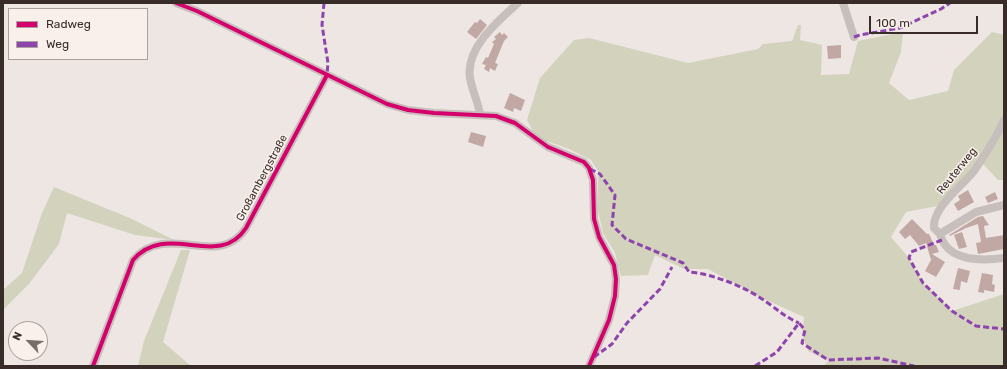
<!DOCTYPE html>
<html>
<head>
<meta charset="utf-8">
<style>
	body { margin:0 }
	#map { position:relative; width:1007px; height:369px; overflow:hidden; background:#eee6e3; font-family:Rubik,sans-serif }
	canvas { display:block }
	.frame { position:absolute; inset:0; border:4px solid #382c29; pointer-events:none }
	.legend { position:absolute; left:8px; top:8px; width:140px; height:52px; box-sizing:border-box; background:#faf0eb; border:1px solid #aca29d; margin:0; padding:5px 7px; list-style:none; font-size:12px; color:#382c29 }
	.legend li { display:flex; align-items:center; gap:8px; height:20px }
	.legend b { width:20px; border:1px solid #aca29d }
	.north { position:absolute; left:8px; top:321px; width:40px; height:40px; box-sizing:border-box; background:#faf0eb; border:1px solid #aca29d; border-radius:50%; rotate:295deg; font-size:11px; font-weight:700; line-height:16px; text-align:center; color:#382c29 }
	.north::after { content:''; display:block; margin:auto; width:14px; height:18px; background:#786d6a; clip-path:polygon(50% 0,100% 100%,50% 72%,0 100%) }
	.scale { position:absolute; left:869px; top:16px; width:109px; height:18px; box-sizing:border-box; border:2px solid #382c29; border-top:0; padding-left:5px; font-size:12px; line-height:14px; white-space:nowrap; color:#382c29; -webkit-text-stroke:3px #faf0eb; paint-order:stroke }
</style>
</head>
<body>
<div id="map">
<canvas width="1007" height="369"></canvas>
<div class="frame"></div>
<ul class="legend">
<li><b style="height:5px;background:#d6006c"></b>Radweg</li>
<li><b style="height:5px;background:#8e44ad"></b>Weg</li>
</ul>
<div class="north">N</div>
<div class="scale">100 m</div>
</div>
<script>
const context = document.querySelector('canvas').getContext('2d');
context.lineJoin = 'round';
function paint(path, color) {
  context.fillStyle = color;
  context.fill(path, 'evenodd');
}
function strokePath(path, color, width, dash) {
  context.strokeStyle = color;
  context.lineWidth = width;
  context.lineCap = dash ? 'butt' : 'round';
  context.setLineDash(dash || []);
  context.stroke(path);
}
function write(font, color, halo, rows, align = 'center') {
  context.font = font + ' Rubik,sans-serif';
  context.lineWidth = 3;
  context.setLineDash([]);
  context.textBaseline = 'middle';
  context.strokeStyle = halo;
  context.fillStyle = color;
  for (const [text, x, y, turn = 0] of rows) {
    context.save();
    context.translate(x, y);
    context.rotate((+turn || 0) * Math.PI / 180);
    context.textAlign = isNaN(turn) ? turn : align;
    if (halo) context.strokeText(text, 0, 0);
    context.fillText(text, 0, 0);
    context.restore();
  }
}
paint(new Path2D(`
	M798,25H801L800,40L822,45L821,75L849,74L858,41L903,32L901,52L889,83L909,100L948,91L954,70L992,32L1004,35V180H998L982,163L937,206L906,212L891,237L909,258L923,283L952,311L1004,294V366H824L828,361L808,351L802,334L804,317L760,297L708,269H684L655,255L648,275L621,276L615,253L603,233L598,211V171L591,160L569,149L536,137L527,120L540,78L574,40L589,38L688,63L758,49L763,44L792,41Z
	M54,187L132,219L174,240L135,235L67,213L59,244L29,284L3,310V290L22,273L42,213Z
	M181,250H190L163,342L191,366H138L144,341Z`), '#d2d2bd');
paint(new Path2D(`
	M480,19L487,25L476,39L467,32L475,22L477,23Z
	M500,32L502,35L504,33L508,37L504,41L495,63L498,64L495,71L490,68L489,72L484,69L486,65L482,64L486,57L488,58L494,44L492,42L496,39L494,37Z
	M841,45V58L828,59L827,46Z
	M510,93L525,100L521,111L514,108L513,112L504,108Z
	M471,132L486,136L483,147L468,142Z
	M968,190L974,202L958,211L954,204L960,200L958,196Z
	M995,192L998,199L988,203L985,197Z
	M983,216L989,225L984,226L986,238L1004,235V249L978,254L976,243L981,242L978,224L966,228L950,236L949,235L978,217Z
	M912,219L927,234H929L934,245H936L939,252L932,254L945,262L936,277L925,271L931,260L926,243L919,246L910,235L905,239L899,232Z
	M962,232L967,247L959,249L954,235Z
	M958,268L970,271L967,283L961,281L960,290L953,289Z
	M982,273L993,275L992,284L995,285L994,292L984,290V293L978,292Z`), '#c1a8a4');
strokePath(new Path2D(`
	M176,3L197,11L387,104L408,110L434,113L496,116L515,123L548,147L584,162L589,168L593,180L594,219L599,237L614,265L616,279L615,296L609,320L589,366
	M843,3L854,37
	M480,114C478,102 472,90 470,78C465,48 499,20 518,3
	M940,234L934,228C932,208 962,186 974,171C985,155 996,138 1004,120
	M940,234C947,262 981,261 1004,258
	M940,234L976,212L1004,205
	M93,366L133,260C167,220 218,271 246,228L327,75`), '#c7bfbc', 8);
strokePath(new Path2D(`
	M324,3L322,25L328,63L327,75
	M854,37L860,35L900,28L941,9L950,3
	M590,169L600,174L615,195L612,225L626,239L683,263L689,272C714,274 748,288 768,303C779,311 787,318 799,323
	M942,240L911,252L909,258L923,283L952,311L976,326L1004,329
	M594,357L612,344L627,323L660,289L672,267
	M755,366L777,352L799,323L805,330L802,343L828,360L878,358L914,366`), '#8e44ad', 3, [6, 3]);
strokePath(new Path2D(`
	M176,3L197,11L387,104L408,110L434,113L496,116L515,123L548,147L584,162L589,168L593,180L594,219L599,237L614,265L616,279L615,296L609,320L589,366
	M93,366L133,260C167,220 218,271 246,228L327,75`), '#d6006c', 4);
write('11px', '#382c29', '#faf0eb', [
	["Reuterweg",957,171,-51],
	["Großambergstraße",262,178,-62]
]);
</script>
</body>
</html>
